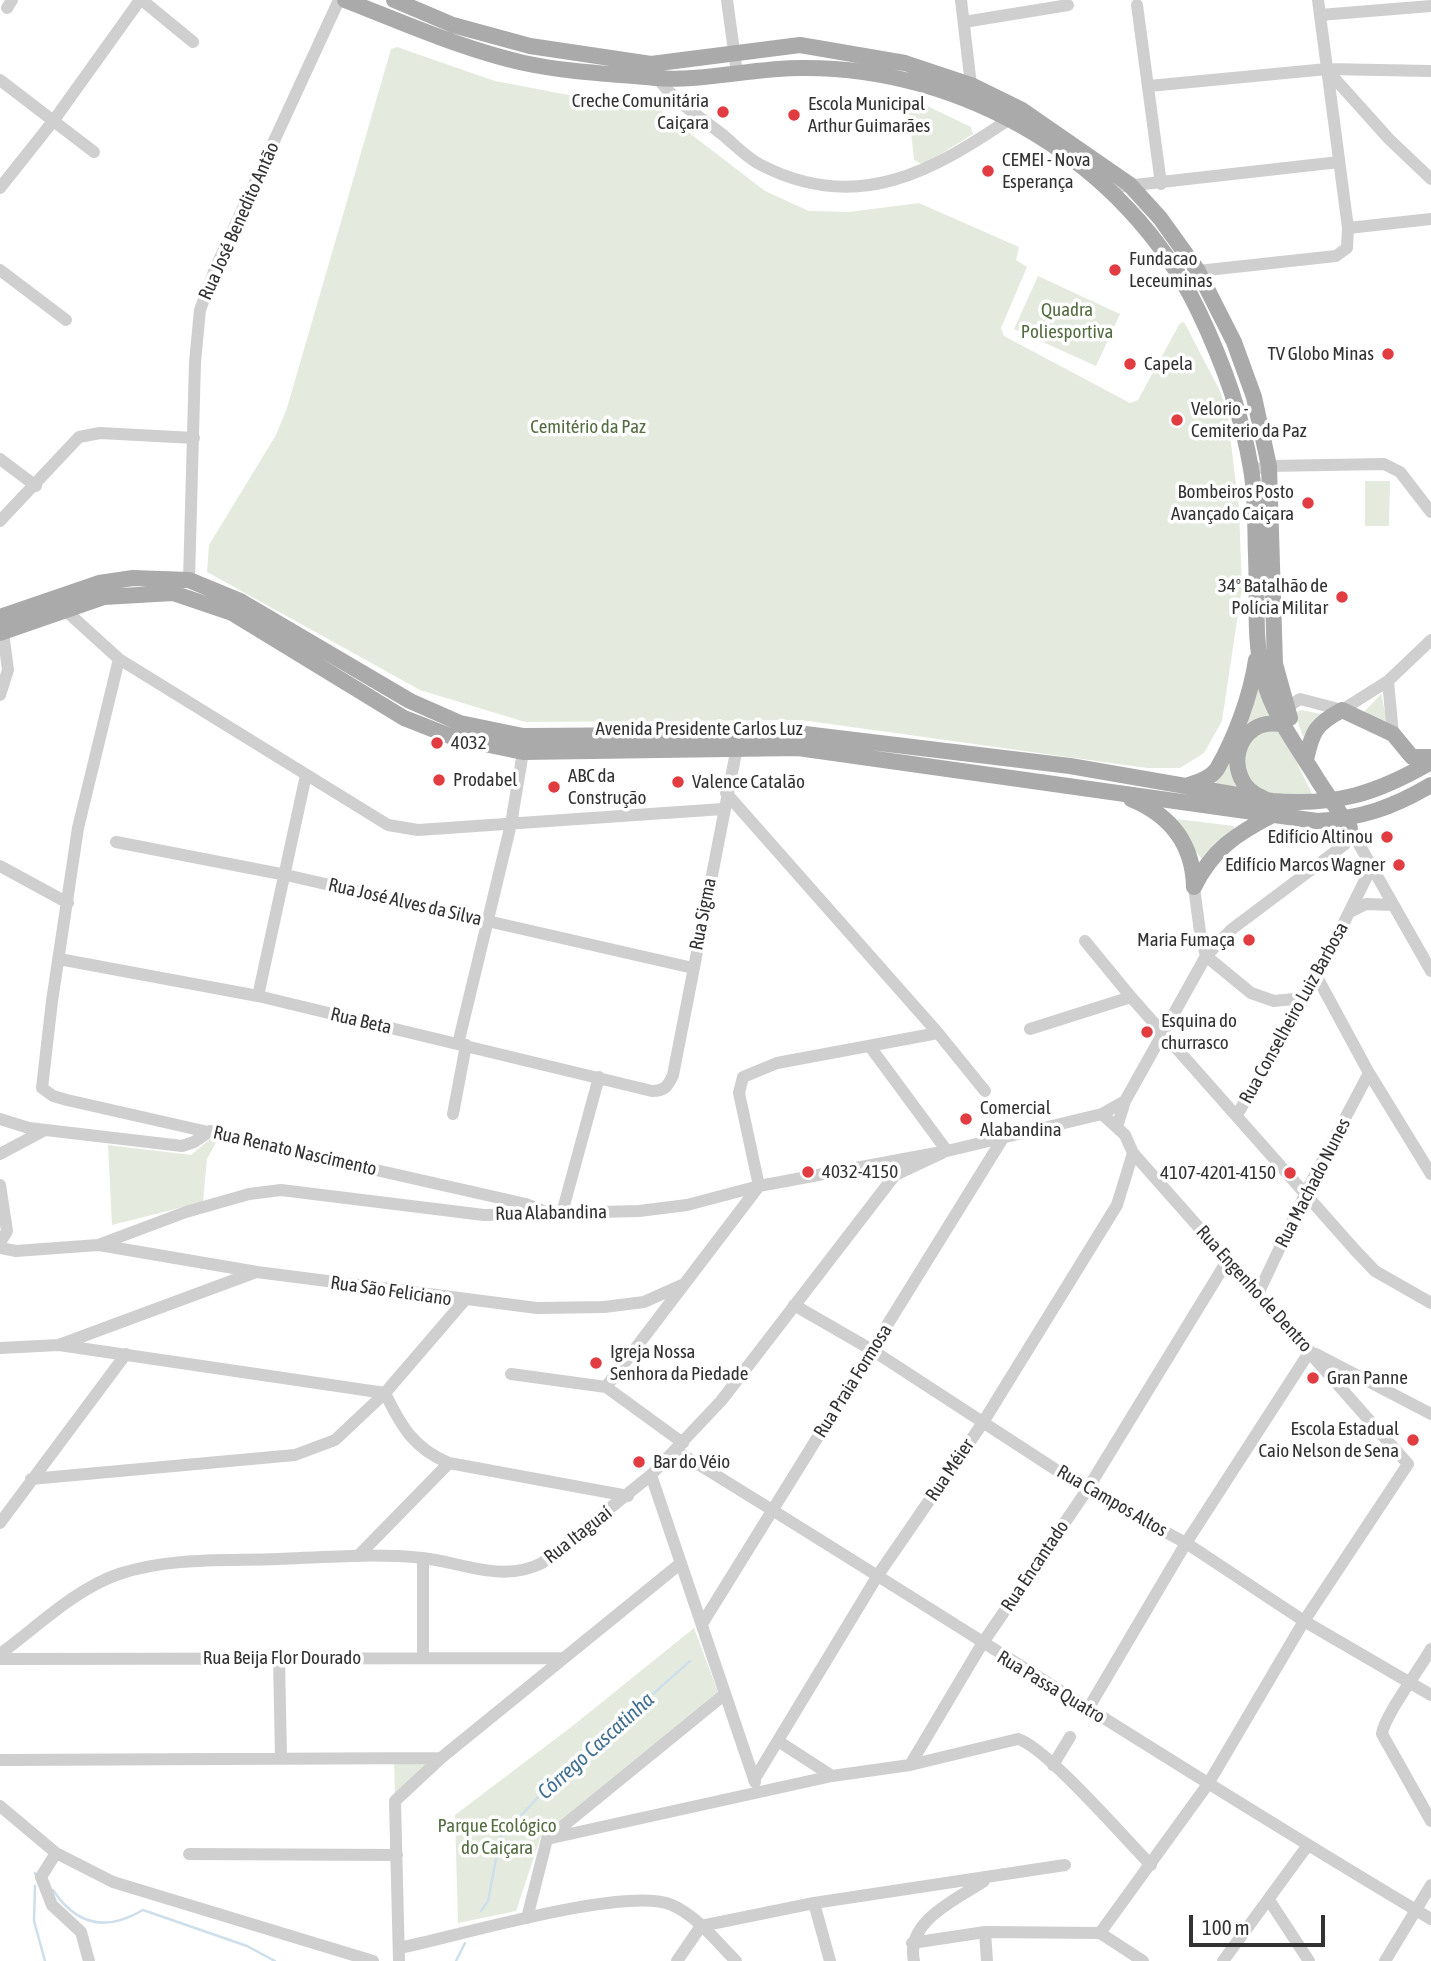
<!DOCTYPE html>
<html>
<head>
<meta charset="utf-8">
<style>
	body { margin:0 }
	#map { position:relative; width:1431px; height:1961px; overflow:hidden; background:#fff; font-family:"Asap Condensed",sans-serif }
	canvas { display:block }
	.scale { position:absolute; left:1189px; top:1915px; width:136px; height:32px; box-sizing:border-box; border:4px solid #323232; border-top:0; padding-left:9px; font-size:21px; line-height:24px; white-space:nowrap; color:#323232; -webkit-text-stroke:5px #fff; paint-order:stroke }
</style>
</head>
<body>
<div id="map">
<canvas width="1431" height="1961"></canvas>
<div class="scale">100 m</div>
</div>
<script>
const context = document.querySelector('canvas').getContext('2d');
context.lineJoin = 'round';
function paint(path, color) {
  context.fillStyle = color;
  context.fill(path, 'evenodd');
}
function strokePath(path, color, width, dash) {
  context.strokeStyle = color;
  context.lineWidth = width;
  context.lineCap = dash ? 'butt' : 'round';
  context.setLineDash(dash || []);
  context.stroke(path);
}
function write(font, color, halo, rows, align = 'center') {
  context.font = font + ' "Asap Condensed",sans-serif';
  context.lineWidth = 7;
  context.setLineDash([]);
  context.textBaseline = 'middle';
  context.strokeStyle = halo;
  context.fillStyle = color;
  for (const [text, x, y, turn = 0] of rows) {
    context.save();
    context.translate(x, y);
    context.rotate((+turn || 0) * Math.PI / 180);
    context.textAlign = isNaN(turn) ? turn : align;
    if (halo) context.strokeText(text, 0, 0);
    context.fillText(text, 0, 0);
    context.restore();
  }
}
paint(new Path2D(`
	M397,47L495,81L595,100L649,102L765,191L809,211L849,212L919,203L1019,247L1016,260L1027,267L1001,328L1004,336L1130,403L1138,400L1180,323L1184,322L1219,389L1227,410L1239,509L1242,587L1222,721L1204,753L1180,768H1147L801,720L525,722L420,690L207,572L209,545L276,435L287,408L391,49Z
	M915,100L971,127L973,134L923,165L914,160L908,103Z
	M1038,276L1120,314L1096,366L1014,329Z
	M1365,481H1390L1389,526H1365Z
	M1259,687L1274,717L1250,723L1242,789L1213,786L1221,775Z
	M1381,694L1387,721L1384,722L1364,712Z
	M1301,710L1321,714L1303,737L1295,713Z
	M1262,728L1278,731L1287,742L1312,794C1274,794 1265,802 1243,768L1248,739Z
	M1177,819L1234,826V831L1207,858H1201L1184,837Z
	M210,1139H218L207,1159L203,1202L112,1225L108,1145L191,1155Z
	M694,1628L718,1692L541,1836L516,1911L458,1923L455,1815L575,1724Z
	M394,1758L440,1759L395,1800Z`), '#e4ebde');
strokePath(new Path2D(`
	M35,1874V1873
	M35,1886L34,1921L45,1961
	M53,1890C76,1925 106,1932 143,1910L247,1946L275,1961
	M481,1911L488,1901L500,1838L542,1793L690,1661
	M456,1961L465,1943`), '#cedfec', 2.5);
strokePath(new Path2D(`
	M142,0L193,42
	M727,0L737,73
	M961,0L971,85
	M1137,5L1161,184
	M7,8L12,0
	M1320,15L1431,6
	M964,22L1068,5
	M1327,70L1389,139L1431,179
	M658,78C672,100 703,119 723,135C735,145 747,158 761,165C858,215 933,171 1014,116
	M0,80L94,152
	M1149,86L1327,69L1431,71
	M0,188L54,120L140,0
	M1108,188L1339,162
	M1348,228L1431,219
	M0,270L66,320
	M1182,281L1198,271L1336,256L1347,248L1348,228L1318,0
	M0,459L36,486
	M1252,470L1269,466L1384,464L1400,472L1431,512
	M0,521L79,437L100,433L194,438
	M189,580L195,362L200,310L215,269L339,0
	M65,610L119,659L388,825L418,830L723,809
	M119,659L78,828L52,1001L42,1088L53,1096L67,1100L526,1204L546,1212
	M1388,681L1393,734
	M0,695L8,670L3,632
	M1286,708L1300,699L1342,710L1388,681L1431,640
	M726,793L938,1033L985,1091
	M1352,832L1431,971
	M116,842L286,875L693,968
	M0,866L68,903
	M1194,887L1200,932L1206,956L1251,993L1274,1001L1304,998
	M1352,911L1366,904L1393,905
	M1085,941L1131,997L1355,1250L1375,1271L1431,1303
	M59,959L258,996L652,1091C665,1091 668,1086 673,1075L738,742
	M1317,977L1369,1073L1431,1174
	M258,996L306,775
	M1030,1029L1131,997
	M458,1044L511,824L523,752
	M871,1048L947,1151
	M453,1114L466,1045
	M1237,1115L1317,977L1372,866
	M0,1119L29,1128L182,1146L194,1142L210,1131
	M1117,1127L1125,1101L1206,956L1232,929L1344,845L1352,832
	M0,1154L43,1131
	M0,1185L7,1231L0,1243
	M562,1213L599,1077
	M99,1245L257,1272L537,1308L604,1307L644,1302L682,1285
	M0,1248L16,1251L98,1245L186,1212L249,1194L281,1190L484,1215L639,1211L687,1205L759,1186L947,1151L1102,1114L1125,1101
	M1258,1294L1306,1192L1369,1073
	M794,1305L872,1350L1087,1490L1186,1543L1304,1621L1431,1695
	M59,1345L385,1393C401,1426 414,1449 449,1463L628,1496
	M0,1348L59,1345L256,1272
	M1316,1354L1431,1414
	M511,1374L606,1387L683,1443
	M606,1387L759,1186L739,1093L743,1077L777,1063L938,1033
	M675,1450C928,1605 1176,1767 1431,1919
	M651,1475L755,1782
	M31,1479L295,1455L335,1440L385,1393L464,1301
	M0,1523L126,1354
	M358,1556L449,1463
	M702,1624L1003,1138
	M1431,1649C1420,1669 1384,1716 1382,1734L1431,1821
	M0,1654C37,1627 75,1589 119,1574C170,1557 226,1561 278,1559C326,1557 375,1553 423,1558C464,1563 503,1583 542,1563L651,1475L721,1401L895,1175L942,1153
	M423,1657V1558
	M279,1658L281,1758
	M0,1659L563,1658
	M1088,1709L1186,1543L1310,1351
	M778,1741L832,1776
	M0,1760L441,1758
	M910,1765L982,1644L1087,1490L1227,1261
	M1053,1765L1070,1737
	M754,1780L878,1575L982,1424L1117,1205L1133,1153
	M0,1806L56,1853L113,1882L373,1961
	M547,1839L832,1776L910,1765L1018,1739C1045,1746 1127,1841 1151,1865
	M56,1853L41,1877L52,1905L81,1932L89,1961
	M189,1854L397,1855
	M1269,1900L1309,1961
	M814,1903L830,1961
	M527,1918L547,1839L725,1694
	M985,1932L987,1961
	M1100,1933L1208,1784L1304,1621L1408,1464L1133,1153L1125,1135L1102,1114
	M912,1943L985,1932L1100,1933L1143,1961
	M399,1948C455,1937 627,1885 672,1905C697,1916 717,1942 736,1961
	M399,1961L395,1801L441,1758L681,1563
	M677,1961L701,1926L814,1903L1065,1865
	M914,1961C905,1921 956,1900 984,1881
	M1223,1961L1308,1845
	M1385,1961L1431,1885`), '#cfcfcf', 12);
strokePath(new Path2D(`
	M345,0C404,23 462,49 524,63C566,72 612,74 655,78C703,82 752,68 801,68C962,66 1127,162 1198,310C1222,360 1242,414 1251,469C1256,497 1255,528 1256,556C1258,597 1253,640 1264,680C1273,716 1300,750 1319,782
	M394,0L453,25L530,46L651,64L800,45L905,63L971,85L1022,110L1129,184L1160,218L1198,271L1234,342L1254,397L1269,466L1275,664L1290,718
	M0,617L99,583L133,578L189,580L240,601L410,701L460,723L523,736L805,734L1070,766L1272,801C1336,806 1376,794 1431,762
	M0,633L104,597L173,593L232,613L404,718L455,738L523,752L798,748L1317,821C1362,818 1392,808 1431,785
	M1306,760C1312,731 1316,724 1342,710L1393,734L1412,757H1431
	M1189,785C1199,782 1211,778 1217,769C1235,738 1251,695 1256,660
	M1263,798C1220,782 1234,713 1284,725
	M1131,799C1170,815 1193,843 1194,887
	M1194,887C1212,850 1236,834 1271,816`), '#aaa', 16);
strokePath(new Path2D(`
	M1319,782L1350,828`), '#aaa', 16);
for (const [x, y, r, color] of [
	[723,112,7,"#e03c41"],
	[794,115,7,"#e03c41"],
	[988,171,7,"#e03c41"],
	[1115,270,7,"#e03c41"],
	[1388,354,7,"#e03c41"],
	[1130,364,7,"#e03c41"],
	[1177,420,7,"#e03c41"],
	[1308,503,7,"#e03c41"],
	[1342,597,7,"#e03c41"],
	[437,743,7,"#e03c41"],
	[439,780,7,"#e03c41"],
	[678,782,7,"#e03c41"],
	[554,787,7,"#e03c41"],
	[1387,837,7,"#e03c41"],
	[1399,865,7,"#e03c41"],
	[1249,940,7,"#e03c41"],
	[1147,1032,7,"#e03c41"],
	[966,1119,7,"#e03c41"],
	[808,1172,7,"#e03c41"],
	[1290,1173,7,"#e03c41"],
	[596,1363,7,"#e03c41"],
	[1313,1378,7,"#e03c41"],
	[1413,1440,7,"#e03c41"],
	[639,1462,7,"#e03c41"]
]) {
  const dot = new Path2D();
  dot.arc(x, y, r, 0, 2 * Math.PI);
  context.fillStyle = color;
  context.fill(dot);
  strokePath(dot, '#fff', 2.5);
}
write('19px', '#323232', '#fff', [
	["Creche Comunitária",709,101,"right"],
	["Caiçara",709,123,"right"],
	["Escola Municipal",808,104],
	["Arthur Guimarães",808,126],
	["CEMEI - Nova",1002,160],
	["Esperança",1002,182],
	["Fundacao",1129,259],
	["Leceuminas",1129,281],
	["TV Globo Minas",1374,354,"right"],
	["Capela",1144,364],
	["Velorio -",1191,409],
	["Cemiterio da Paz",1191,431],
	["Bombeiros Posto",1294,492,"right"],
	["Avançado Caiçara",1294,514,"right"],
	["34º Batalhão de",1328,586,"right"],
	["Polícia Militar",1328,608,"right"],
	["4032",451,743],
	["ABC da",568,776],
	["Construção",568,798],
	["Prodabel",453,780],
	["Valence Catalão",692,782],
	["Edifício Altinou",1373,837,"right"],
	["Edifício Marcos Wagner",1385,865,"right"],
	["Maria Fumaça",1235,940,"right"],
	["Esquina do",1161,1021],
	["churrasco",1161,1043],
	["Comercial",980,1108],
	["Alabandina",980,1130],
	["4032-4150",822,1172],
	["4107-4201-4150",1276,1173,"right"],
	["Igreja Nossa",610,1352],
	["Senhora da Piedade",610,1374],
	["Gran Panne",1327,1378],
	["Escola Estadual",1399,1429,"right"],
	["Caio Nelson de Sena",1399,1451,"right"],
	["Bar do Véio",653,1462]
], 'left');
write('19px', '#323232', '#fff', [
	["Rua José Benedito Antão",239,221,-66],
	["Avenida Presidente Carlos Luz",699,729],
	["Rua José Alves da Silva",405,902,13],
	["Rua Sigma",703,914,-79],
	["Rua Conselheiro Luiz Barbosa",1294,1013,-61],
	["Rua Beta",361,1021,13],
	["Rua Renato Nascimento",295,1151,13],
	["Rua Machado Nunes",1313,1183,-63],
	["Rua Alabandina",551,1213,-1],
	["Rua Engenho de Dentro",1254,1289,48],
	["Rua São Feliciano",391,1291,8],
	["Rua Praia Formosa",853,1381,-58],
	["Rua Méier",950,1470,-56],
	["Rua Campos Altos",1112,1501,30],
	["Rua Itaguaí",578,1535,-38],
	["Rua Encantado",1035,1566,-56],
	["Rua Beija Flor Dourado",282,1658],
	["Rua Passa Quatro",1051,1687,31]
]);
write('19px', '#536d40', '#fff', [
	["Quadra",1067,310],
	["Poliesportiva",1067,332],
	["Cemitério da Paz",588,427],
	["Parque Ecológico",497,1826],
	["do Caiçara",497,1848]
]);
write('italic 21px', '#416f92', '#fff', [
	["Córrego Cascatinha",596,1746,-42]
]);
</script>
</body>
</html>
